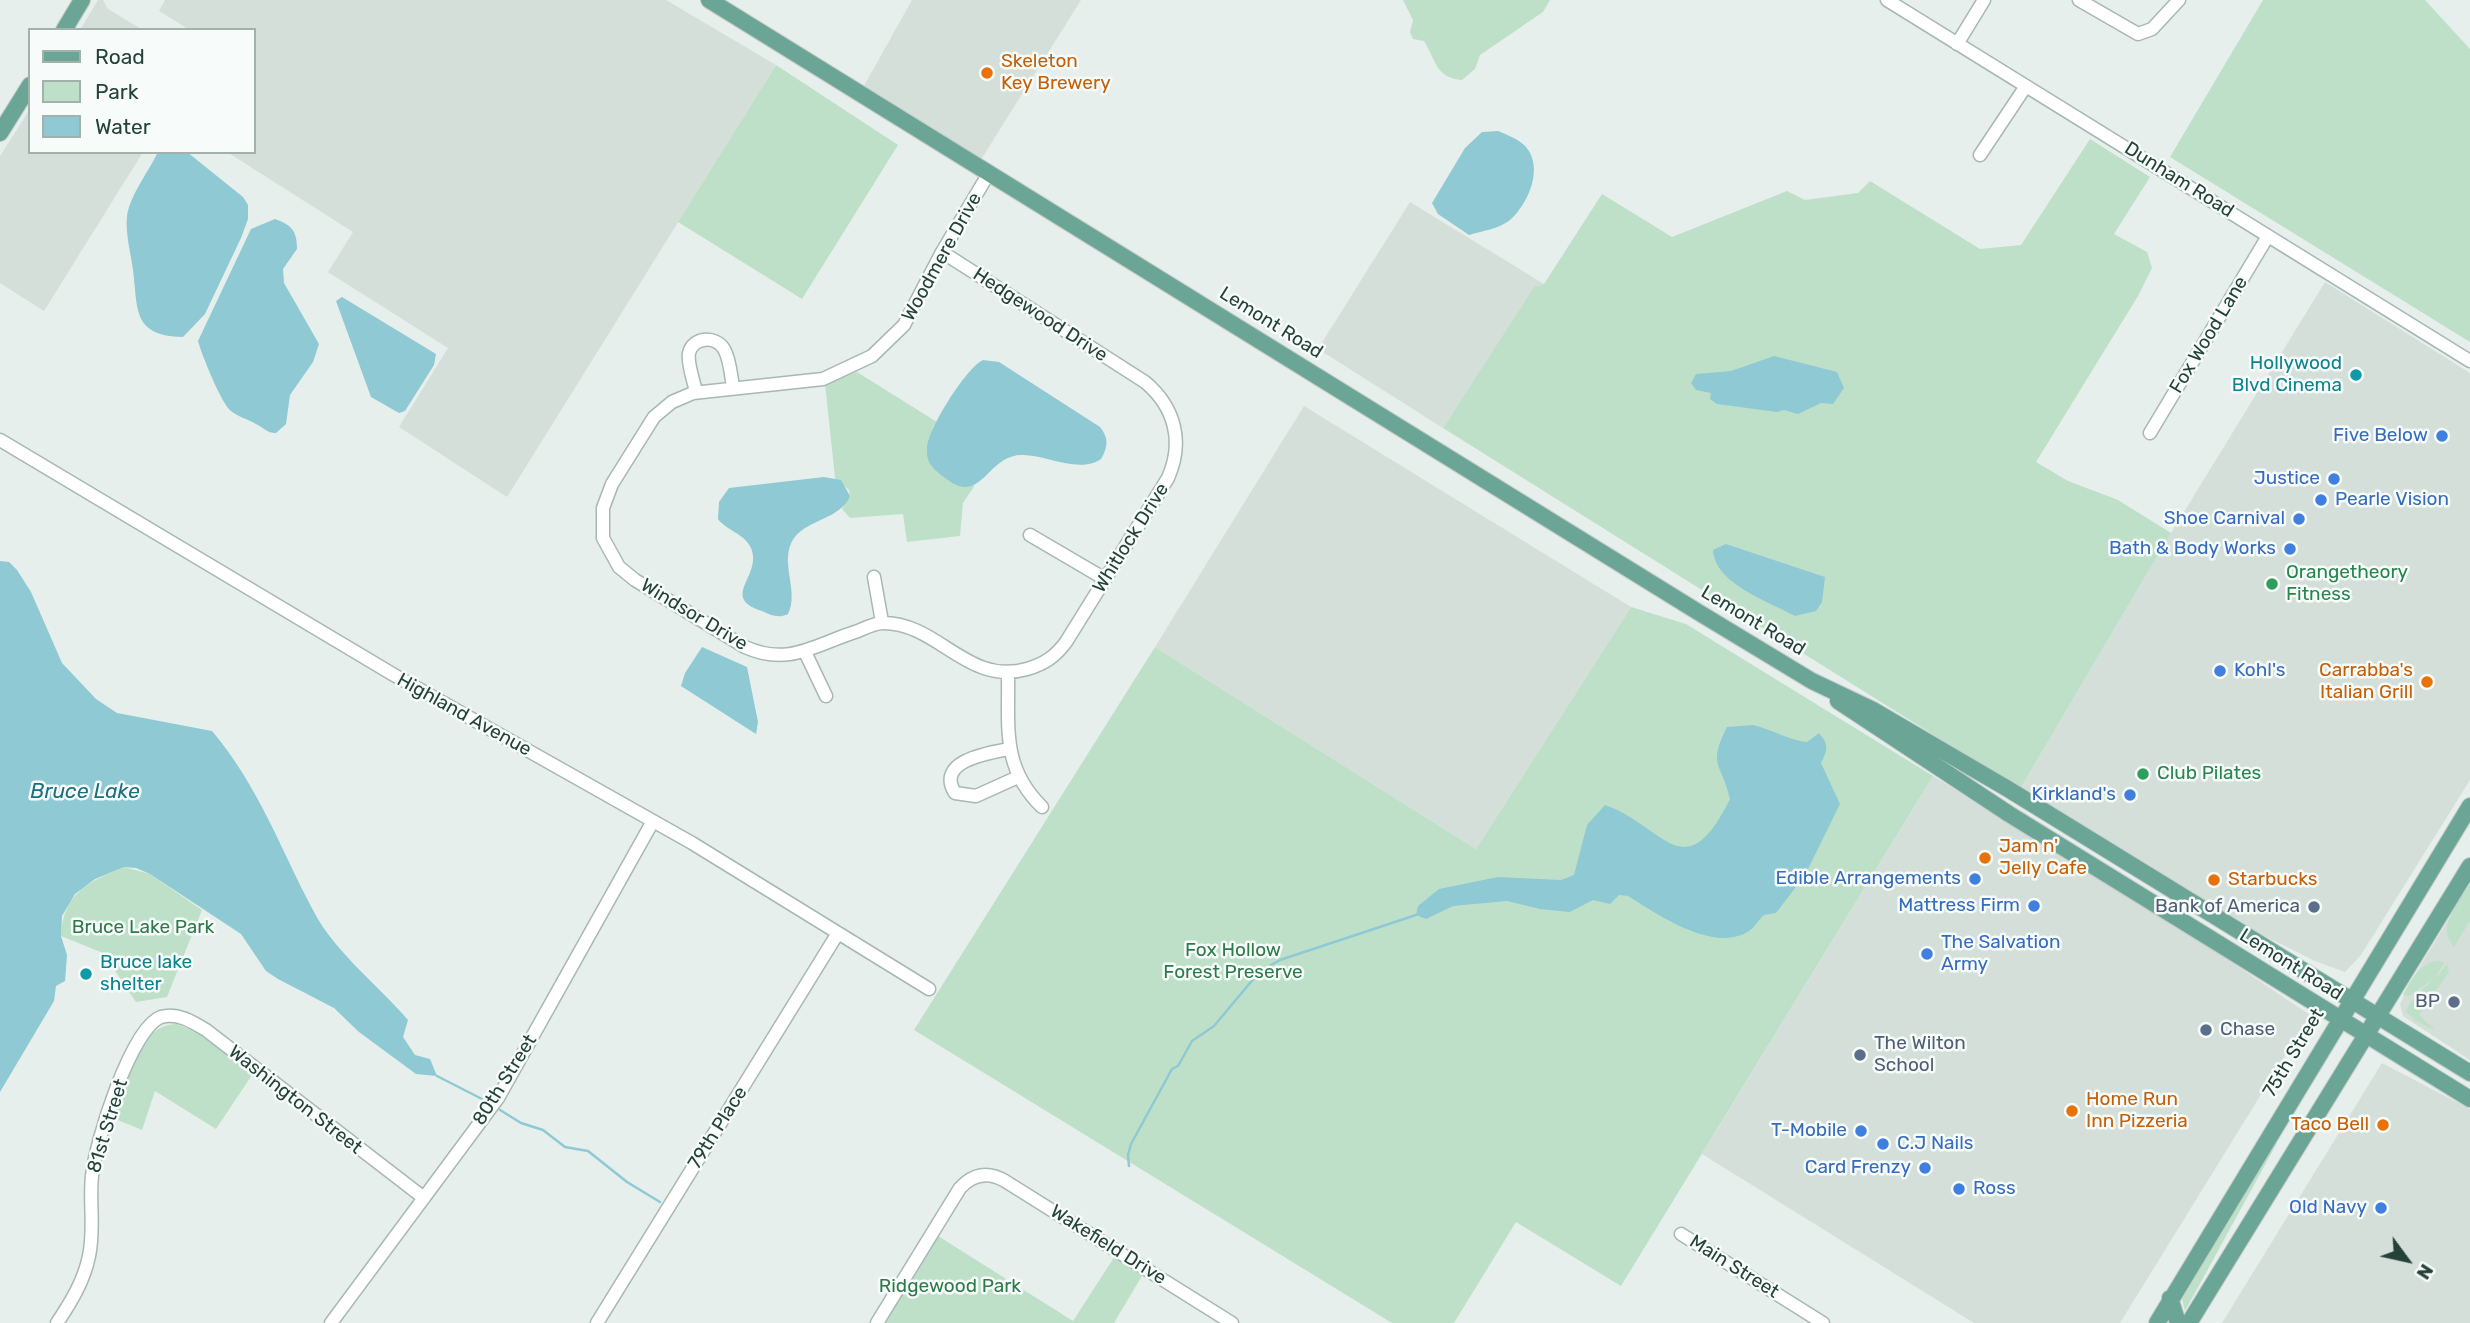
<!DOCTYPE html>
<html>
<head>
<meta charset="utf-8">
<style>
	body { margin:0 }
	#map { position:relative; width:2470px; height:1323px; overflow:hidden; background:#e6efeb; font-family:Rubik,sans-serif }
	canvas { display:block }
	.legend { position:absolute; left:28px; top:28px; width:228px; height:126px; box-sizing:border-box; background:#f7fbf9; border:2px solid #a3b1ad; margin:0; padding:9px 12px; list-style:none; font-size:21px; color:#24423a }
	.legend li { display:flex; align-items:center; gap:14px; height:35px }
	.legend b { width:35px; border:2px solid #a3b1ad }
	.north { position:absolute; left:2372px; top:1225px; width:70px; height:70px; -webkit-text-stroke:5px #f7fbf9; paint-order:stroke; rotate:123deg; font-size:19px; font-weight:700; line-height:28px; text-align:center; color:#24423a }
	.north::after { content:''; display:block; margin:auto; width:24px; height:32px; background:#24423a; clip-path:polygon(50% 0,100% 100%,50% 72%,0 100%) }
</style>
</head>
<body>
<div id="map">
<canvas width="2470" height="1323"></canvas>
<ul class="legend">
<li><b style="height:9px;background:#6aa596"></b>Road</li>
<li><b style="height:19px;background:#bfe0c8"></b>Park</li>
<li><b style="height:19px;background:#8ec9d4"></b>Water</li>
</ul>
<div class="north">N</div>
</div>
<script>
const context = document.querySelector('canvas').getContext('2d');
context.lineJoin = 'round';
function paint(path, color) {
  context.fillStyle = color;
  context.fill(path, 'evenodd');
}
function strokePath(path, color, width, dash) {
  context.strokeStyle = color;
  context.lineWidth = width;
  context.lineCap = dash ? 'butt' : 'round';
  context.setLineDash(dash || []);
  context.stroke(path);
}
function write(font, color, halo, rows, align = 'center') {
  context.font = font + ' Rubik,sans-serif';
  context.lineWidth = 5;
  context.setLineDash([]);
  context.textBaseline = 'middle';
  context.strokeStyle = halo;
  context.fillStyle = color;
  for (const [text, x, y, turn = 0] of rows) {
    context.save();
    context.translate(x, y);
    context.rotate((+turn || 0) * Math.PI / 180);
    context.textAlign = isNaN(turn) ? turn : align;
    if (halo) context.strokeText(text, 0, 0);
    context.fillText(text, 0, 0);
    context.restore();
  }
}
paint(new Path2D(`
	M98,0H103L108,9L143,30H80Z
	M165,0H666L776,65L507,497L399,427L448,348L328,272L353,232L227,152H254V30H190L159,11Z
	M912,0H1081L977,166L860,93Z
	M30,109V152H143L44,311L0,283V156Z
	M1410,202L1544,284L1534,288L1443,428L1318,349Z
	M2325,282L2470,373V780L2361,955L2345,972L2315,961L2224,916L2020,789L2171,533Z
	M1304,406L1631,607L1476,849L1155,647Z
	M1933,776L2154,910L2310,1015L2120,1323H1974L1702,1154Z
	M2470,884V1060L2403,1016L2400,1004L2408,986Z
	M2382,1063L2470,1109V1323H2222Z`), '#d4dfda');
paint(new Path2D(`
	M1403,0H1550L1543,12L1480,55L1475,69L1462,80C1436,78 1436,61 1424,41L1413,39L1410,32L1413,20Z
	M2263,0H2425L2470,49V342L2170,157Z
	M776,65L898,145L802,299L678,222Z
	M2090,139L2150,177L2114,234L2147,252L2152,268L2138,296L2036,462L2068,481L2118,500L2171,533L2020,789L1443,428L1534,287L1544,284L1602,194L1672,237L1787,191L1805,200L1858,193L1870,181L1980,249L2021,245Z
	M857,372L937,422L933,427L967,487L975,485L963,503L960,536L907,542L903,514L850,518L842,509L850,496L849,490L835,478L825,383Z
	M1631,607L1686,624L1933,776L1621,1286L1516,1222L1454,1323H1392L914,1030L1155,647L1476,849Z
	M124,867L150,874L202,910L167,997L136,1002L103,953L61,936C63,893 88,882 124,867Z
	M2470,884V921L2454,947C2436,926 2458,903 2470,884Z
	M2437,961L2445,962L2435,978L2409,996L2403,995C2411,980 2419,964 2437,961Z
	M2447,964L2449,972L2419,1015L2436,1031L2416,1021L2406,1012C2414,990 2435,983 2447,964Z
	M177,1024L201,1034L252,1075L216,1129L155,1091L142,1130L113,1118C125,1087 136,1024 177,1024Z
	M2275,1141L2277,1143L2185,1311L2182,1299Z
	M938,1236L1073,1321L1115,1256L1143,1274L1114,1323H884Z`), '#bfe0c8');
paint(new Path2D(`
	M1498,131C1507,135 1519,139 1526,147C1544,168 1528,204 1510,220C1499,229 1482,231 1469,235L1438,214L1432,203L1465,148L1482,132Z
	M158,152H187L243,197L248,205V219L241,238L205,314L183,337C132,336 138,309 133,270C131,254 125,233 127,216C130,195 149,171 158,152Z
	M275,219C292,225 297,231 297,249L283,269L284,283L319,344L313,362L290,395L286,424L276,433C267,433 264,428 256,424C248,419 238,417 231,411C222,405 201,353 198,341L251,229Z
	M342,297L436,354L434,365L405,411L399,413L371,397L336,301Z
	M1774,356L1837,372L1844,388L1833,404L1821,403L1798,414L1784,410L1777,412L1717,404L1710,399L1711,393L1696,390L1691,383L1696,374L1731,371Z
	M983,360L999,362L1100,427C1109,438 1108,447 1101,459C1079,474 1047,455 1023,455C994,454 986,487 965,487C956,487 948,480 941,475C932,468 926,461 927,449C927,430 966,368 983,360Z
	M824,477L841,480L850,496C841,519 808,519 794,538C778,561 800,591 788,614C778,619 771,615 762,611C719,597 763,576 751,548C744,533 727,531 718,519L719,502L729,488Z
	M1726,544L1825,577L1822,602L1816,611L1795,616C1768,601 1715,584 1713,550Z
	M0,561L9,562L17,570L31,592L62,663L96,699L117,713L212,731C258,785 281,850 314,912C334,951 379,986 408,1020L403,1037L415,1055L430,1059L437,1076L416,1074L359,1032L334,1008L278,979L266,971L241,934L150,874L136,868L124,867L95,879L75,894L62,916L61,936L67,955L65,981L56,986L54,1001L0,1092Z
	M702,647L747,667L758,722L756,734L681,686L685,673Z
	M1753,725C1770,729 1792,741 1807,742L1819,733C1829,745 1828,749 1821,763L1840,804L1805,875L1776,913L1764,915C1759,919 1754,928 1749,931C1714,954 1657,914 1628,896L1619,895L1610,904L1593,900L1570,912L1540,909L1507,901L1453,906L1426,919L1416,915L1418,906L1439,889L1498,877L1561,880L1574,875L1587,825L1605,805C1665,826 1684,891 1730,799C1722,762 1707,767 1727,727Z`), '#8ec9d4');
strokePath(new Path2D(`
	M437,1076L484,1100
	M500,1110L521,1123L543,1130L565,1147L588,1151L627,1182L660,1202
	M1129,1166L1128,1155L1131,1144L1172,1069L1178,1066L1192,1041L1214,1026L1260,971L1280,960L1416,915`), '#8ec9d4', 2.5);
const minor = new Path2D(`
	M1887,0L2470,361
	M2079,0L2138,34L2152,29L2179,0
	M1957,44L1984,0
	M1980,155L2026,86
	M942,252L1145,382C1175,407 1184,442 1168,478L1066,642C1055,657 1044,664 1027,669C967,686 939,623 883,623C875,623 865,628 858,631C816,644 789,667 745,647L635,580L619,567L603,538V508L612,484L654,417L672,402L693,393L823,379L872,356L904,325L942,252L989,173
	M696,392C694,381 687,364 689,353C693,337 715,335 724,349C730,359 731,376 733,387
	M2150,433L2268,236
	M0,440L394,675L692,843L929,989
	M1030,535L1105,579
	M874,577L882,622
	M805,652L826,696
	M1008,675C1009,727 1001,767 1042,807
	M1009,749C988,753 935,761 955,793L976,796L1018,777
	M1681,1234L1823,1323
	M57,1323C71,1302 84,1281 89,1256C95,1229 89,1202 92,1176C95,1143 131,1028 161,1017C177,1012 193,1022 206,1030L424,1198
	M331,1323L498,1098L653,821
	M597,1323L838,933
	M877,1323L960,1188C973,1174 988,1171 1005,1181L1232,1323`);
const major = new Path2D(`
	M709,0L1698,612L1812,681L1873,710L2008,789L2470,1073
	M64,30L82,0
	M0,133L30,85
	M1838,701L2009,814L2470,1099
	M2170,1298L2178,1323
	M2157,1323L2470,806
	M2189,1323L2470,866`);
strokePath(minor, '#a8b8b2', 15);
strokePath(major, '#c2cac8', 18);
strokePath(minor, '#fff', 12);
strokePath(major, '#6aa596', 16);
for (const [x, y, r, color] of [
	[987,73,7,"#e8710a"],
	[2356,375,7,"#0f9aa8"],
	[2442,436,7,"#3f7fe0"],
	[2334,479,7,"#3f7fe0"],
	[2321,500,7,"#3f7fe0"],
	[2299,519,7,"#3f7fe0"],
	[2290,549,7,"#3f7fe0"],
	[2272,584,7,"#2e9e5b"],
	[2220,671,7,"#3f7fe0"],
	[2427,682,7,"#e8710a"],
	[2143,774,7,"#2e9e5b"],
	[2130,795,7,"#3f7fe0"],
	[1985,858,7,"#e8710a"],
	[1975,879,7,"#3f7fe0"],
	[2214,880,7,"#e8710a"],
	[2034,906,7,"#3f7fe0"],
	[2314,907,7,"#5c6f8a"],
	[1927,954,7,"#3f7fe0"],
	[86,974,7,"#0f9aa8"],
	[2454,1002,7,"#5c6f8a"],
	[2206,1030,7,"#5c6f8a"],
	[1860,1055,7,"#5c6f8a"],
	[2072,1111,7,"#e8710a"],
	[2383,1125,7,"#e8710a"],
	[1861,1131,7,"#3f7fe0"],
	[1883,1144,7,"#3f7fe0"],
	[1925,1168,7,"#3f7fe0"],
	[1959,1189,7,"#3f7fe0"],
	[2381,1208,7,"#3f7fe0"]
]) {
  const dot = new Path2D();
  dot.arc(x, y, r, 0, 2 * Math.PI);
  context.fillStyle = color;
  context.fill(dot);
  strokePath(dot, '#f7fbf9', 2.5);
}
write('19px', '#c56008', '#f7fbf9', [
	["Skeleton",1001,62],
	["Key Brewery",1001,84],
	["Carrabba's",2413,671,"right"],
	["Italian Grill",2413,693,"right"],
	["Jam n'",1999,847],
	["Jelly Cafe",1999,869],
	["Starbucks",2228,880],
	["Home Run",2086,1100],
	["Inn Pizzeria",2086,1122],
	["Taco Bell",2369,1125,"right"]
], 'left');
write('19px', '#24423a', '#f7fbf9', [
	["Dunham Road",2179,180,32],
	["Woodmere Drive",942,257,-61],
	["Hedgewood Drive",1040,315,33],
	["Lemont Road",1271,323,32],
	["Fox Wood Lane",2209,335,-59],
	["Whitlock Drive",1131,538,-58],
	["Windsor Drive",694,615,31],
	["Lemont Road",1753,621,31],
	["Highland Avenue",464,715,29],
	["Lemont Road",2291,965,32],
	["75th Street",2294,1053,-59],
	["80th Street",505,1080,-58],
	["Washington Street",295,1100,38],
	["81st Street",108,1126,-73],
	["79th Place",718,1128,-58],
	["Wakefield Drive",1108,1245,32],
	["Main Street",1734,1267,32]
]);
write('19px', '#0d838f', '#f7fbf9', [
	["Hollywood",2342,364],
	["Blvd Cinema",2342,386],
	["Bruce lake",100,963,"left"],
	["shelter",100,985,"left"]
], 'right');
write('19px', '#366cbe', '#f7fbf9', [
	["Five Below",2428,436],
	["Justice",2320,479],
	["Pearle Vision",2335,500,"left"],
	["Shoe Carnival",2285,519],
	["Bath & Body Works",2276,549],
	["Kohl's",2234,671,"left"],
	["Kirkland's",2116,795],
	["Edible Arrangements",1961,879],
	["Mattress Firm",2020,906],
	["The Salvation",1941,943,"left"],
	["Army",1941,965,"left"],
	["T-Mobile",1847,1131],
	["C.J Nails",1897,1144,"left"],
	["Card Frenzy",1911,1168],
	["Ross",1973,1189,"left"],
	["Old Navy",2367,1208]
], 'right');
write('19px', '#27864d', '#f7fbf9', [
	["Orangetheory",2286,573],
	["Fitness",2286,595],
	["Club Pilates",2157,774]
], 'left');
write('19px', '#4e5e75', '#f7fbf9', [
	["Bank of America",2300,907],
	["BP",2440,1002],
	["Chase",2220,1030,"left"],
	["The Wilton",1874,1044,"left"],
	["School",1874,1066,"left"]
], 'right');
write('19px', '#2d7a4b', '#f7fbf9', [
	["Bruce Lake Park",143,928],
	["Fox Hollow",1233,951],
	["Forest Preserve",1233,973],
	["Ridgewood Park",950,1287]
]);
write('italic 21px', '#1c6f80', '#f7fbf9', [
	["Bruce Lake",85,792]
]);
</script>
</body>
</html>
